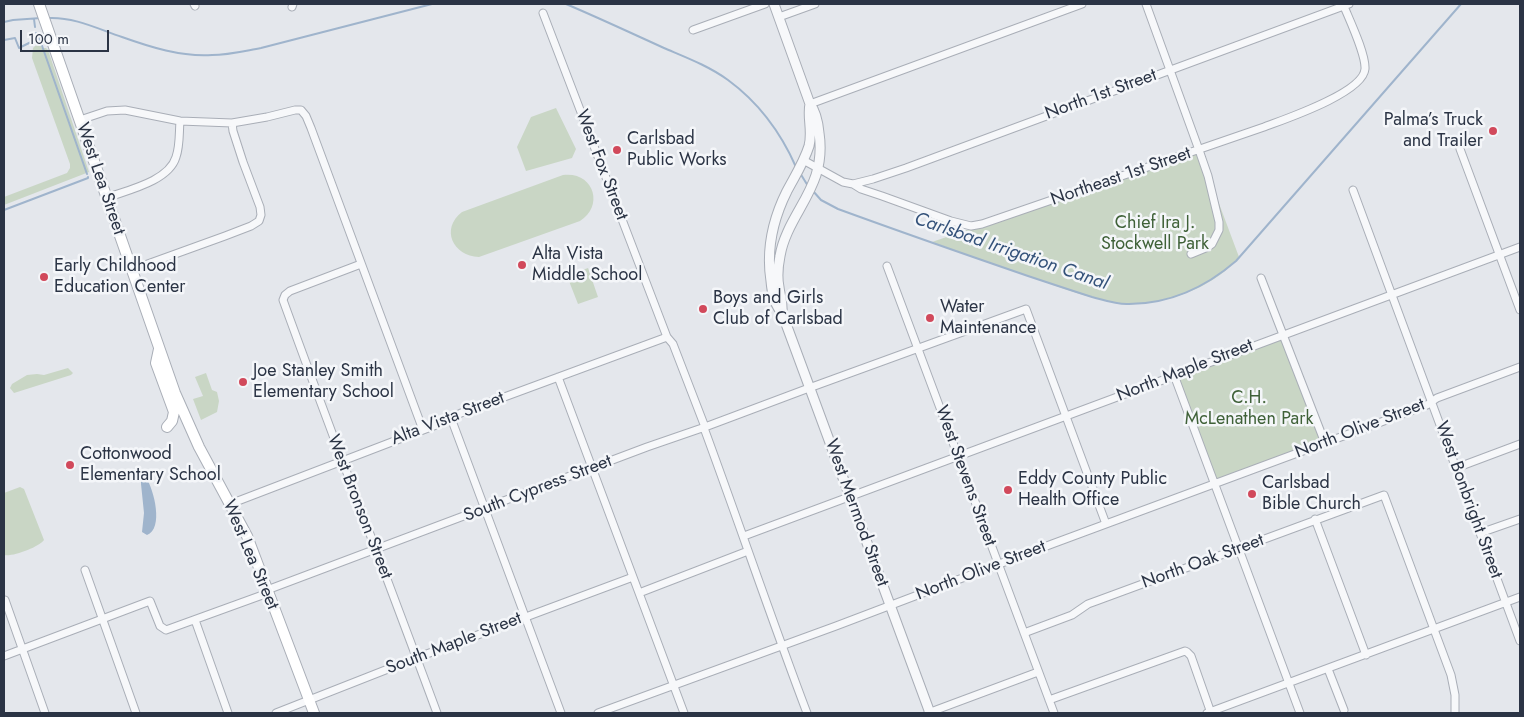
<!DOCTYPE html>
<html>
<head>
<meta charset="utf-8">
<style>
	body { margin:0 }
	#map { position:relative; width:1524px; height:717px; overflow:hidden; background:#e4e7ec; font-family:Jost,sans-serif }
	canvas { display:block }
	.frame { position:absolute; inset:0; border:5px solid #2b3445; pointer-events:none }
	.scale { position:absolute; left:20px; top:30px; width:89px; height:22px; box-sizing:border-box; border:2px solid #2b3445; border-top:0; padding-left:6px; font-size:15px; line-height:18px; white-space:nowrap; color:#2b3445; -webkit-text-stroke:4px #f4f6f9; paint-order:stroke }
</style>
</head>
<body>
<div id="map">
<canvas width="1524" height="717"></canvas>
<div class="frame"></div>
<div class="scale">100 m</div>
</div>
<script>
const context = document.querySelector('canvas').getContext('2d');
context.lineJoin = 'round';
function paint(path, color) {
  context.fillStyle = color;
  context.fill(path, 'evenodd');
}
function strokePath(path, color, width, dash) {
  context.strokeStyle = color;
  context.lineWidth = width;
  context.lineCap = dash ? 'butt' : 'round';
  context.setLineDash(dash || []);
  context.stroke(path);
}
function write(font, color, halo, rows, align = 'center') {
  context.font = font + ' Jost,sans-serif';
  context.lineWidth = 5;
  context.setLineDash([]);
  context.textBaseline = 'middle';
  context.strokeStyle = halo;
  context.fillStyle = color;
  for (const [text, x, y, turn = 0] of rows) {
    context.save();
    context.translate(x, y);
    context.rotate((+turn || 0) * Math.PI / 180);
    context.textAlign = isNaN(turn) ? turn : align;
    if (halo) context.strokeText(text, 0, 0);
    context.fillText(text, 0, 0);
    context.restore();
  }
}
paint(new Path2D(`
	M40,45L42,48H46L48,50L89,172L4,205V197L67,173L70,168V164L32,58L33,48L35,46Z
	M556,108L576,149L572,158L526,171L517,147L531,117Z
	M1199,150L1239,257C1217,284 1179,299 1146,303C1139,303 1133,305 1127,304C1097,301 1067,290 1039,280C1003,267 967,255 932,242Z
	M563,175C593,171 605,205 580,221L479,257C453,256 440,229 462,212Z
	M588,268L598,297L578,304L567,276Z
	M1282,335L1325,443L1215,484L1174,375Z
	M68,368L73,373L71,375L14,393L10,388L12,384L27,375L37,374L44,375Z
	M206,373L212,390L217,392L219,401L217,412L201,420L193,399L203,396L195,377Z
	M20,487L24,489L44,540C39,547 13,557 4,555V493Z`), '#c9d6c5');
paint(new Path2D(`
	M146,478C154,489 164,529 147,535L142,532L144,513L141,484V481L145,480Z`), '#9fb4cc');
strokePath(new Path2D(`
	M566,4C599,18 631,33 664,48C685,57 709,66 728,80C758,102 781,133 796,167
	M49,18C75,17 98,29 122,37C150,47 181,57 212,55C228,55 244,51 261,48L432,4
	M34,19L35,27
	M4,22L13,20L41,18
	M36,33L40,40L87,174
	M4,40L15,38L19,48L39,38
	M800,173L808,186
	M813,191L821,200L838,209C901,232 964,254 1028,276C1049,283 1070,290 1092,297C1104,300 1117,305 1129,304C1169,304 1206,287 1236,261L1461,4
	M4,210L88,178V177`), '#9fb4cc', 2);
const minor = new Path2D(`
	M194,4L195,6
	M1146,4L1199,150L1208,176L1219,222V230L1212,244L1208,247L1191,254
	M292,7L293,4
	M543,13L667,337L673,344L705,427
	M779,17L815,4
	M693,30L765,4
	M810,104L1082,4
	M80,120L107,111L125,110L180,121L232,123L267,117L295,110H301L306,116L311,128L423,430
	M1460,149L1520,310
	M803,160L843,182L853,184L861,189L882,196L951,221L971,226L982,224L1264,127C1285,119 1363,93 1365,69C1366,54 1349,19 1343,4
	M853,184L873,179L906,168L1349,4
	M1353,190L1520,641
	M106,198C128,190 169,181 176,157C180,146 179,133 180,121
	M361,264L290,291L285,295L283,300C333,438 386,575 437,713
	M887,266L1054,713
	M131,270L225,236L251,226L259,221L261,215L260,207L243,162L233,131L232,123
	M1261,278L1325,443
	M1174,375L1300,713
	M558,377L684,713
	M451,418L561,713
	M704,428C739,523 771,618 807,713
	M1456,468L1520,444
	M230,504L444,422L461,413L667,337
	M1315,519L1366,655
	M1480,533L1520,519
	M744,536L1520,247
	M85,570L136,713
	M267,590L647,447L705,427L809,388L1026,309L1106,524
	M639,593L748,551
	M5,600L45,713
	M195,620L228,713
	M1024,633L1072,615L1088,604L1099,600L1384,495L1451,675L1455,695V713
	M4,656L150,601L160,626L166,630L268,593
	M1328,669L1344,710
	M1049,700L1185,651L1187,652L1191,656L1211,713
	M276,713L416,658L633,577
	M598,713L836,626L1052,544L1427,405L1437,398L1520,367
	M928,713L1038,672
	M1207,713L1520,597`);
const tertiary = new Path2D(`
	M774,4L810,104C816,112 818,122 819,133C821,146 820,162 816,175C807,203 785,226 780,256C778,266 777,277 779,287C780,296 783,303 782,313
	M810,104C807,117 813,131 809,146C804,162 795,176 787,191C773,219 766,249 771,281C772,293 774,304 782,313L930,713`);
const secondary = new Path2D(`
	M39,4L175,393L199,447L247,536L314,713
	M159,349L156,363L174,412L172,421L167,427`);
strokePath(minor, '#a9aeb7', 9);
strokePath(tertiary, '#a9aeb7', 11);
strokePath(secondary, '#a9aeb7', 12);
strokePath(minor, '#f7f8fa', 7);
strokePath(tertiary, '#f7f8fa', 9);
strokePath(secondary, '#fff', 10);
for (const [x, y, r, color] of [
	[1493,131,5,"#d1495b"],
	[617,150,5,"#d1495b"],
	[522,265,5,"#d1495b"],
	[44,277,5,"#d1495b"],
	[703,309,5,"#d1495b"],
	[930,318,5,"#d1495b"],
	[243,382,5,"#d1495b"],
	[70,465,5,"#d1495b"],
	[1008,490,5,"#d1495b"],
	[1252,494,5,"#d1495b"]
]) {
  const dot = new Path2D();
  dot.arc(x, y, r, 0, 2 * Math.PI);
  context.fillStyle = color;
  context.fill(dot);
  strokePath(dot, '#f4f6f9', 2);
}
write('18px', '#2b3445', '#f4f6f9', [
	["North 1st Street",1101,95,-20],
	["West Fox Street",601,165,69],
	["Northeast 1st Street",1121,177,-19],
	["West Lea Street",100,179,71],
	["North Maple Street",1185,371,-21],
	["Alta Vista Street",448,419,-21],
	["North Olive Street",1360,429,-21],
	["West Stevens Street",965,476,70],
	["South Cypress Street",538,489,-21],
	["West Bonbright Street",1468,500,70],
	["West Bronson Street",359,507,69],
	["West Mermod Street",856,513,70],
	["West Lea Street",250,555,67],
	["North Oak Street",1203,562,-20],
	["North Olive Street",981,571,-21],
	["South Maple Street",454,644,-21]
]);
write('18px', '#2b3445', '#f4f6f9', [
	["Palma’s Truck",1483,121,"right"],
	["and Trailer",1483,142,"right"],
	["Carlsbad",627,140],
	["Public Works",627,161],
	["Alta Vista",532,255],
	["Middle School",532,276],
	["Early Childhood",54,267],
	["Education Center",54,288],
	["Boys and Girls",713,299],
	["Club of Carlsbad",713,320],
	["Water",940,308],
	["Maintenance",940,329],
	["Joe Stanley Smith",253,372],
	["Elementary School",253,393],
	["Cottonwood",80,455],
	["Elementary School",80,476],
	["Eddy County Public",1018,480],
	["Health Office",1018,501],
	["Carlsbad",1262,484],
	["Bible Church",1262,505]
], 'left');
write('18px', '#3f6138', '#f4f6f9', [
	["Chief Ira J.",1155,224],
	["Stockwell Park",1155,245],
	["C.H.",1249,399],
	["McLenathen Park",1249,420]
]);
write('italic 19px', '#34527a', '#f4f6f9', [
	["Carlsbad Irrigation Canal",1011,252,19]
]);
</script>
</body>
</html>
